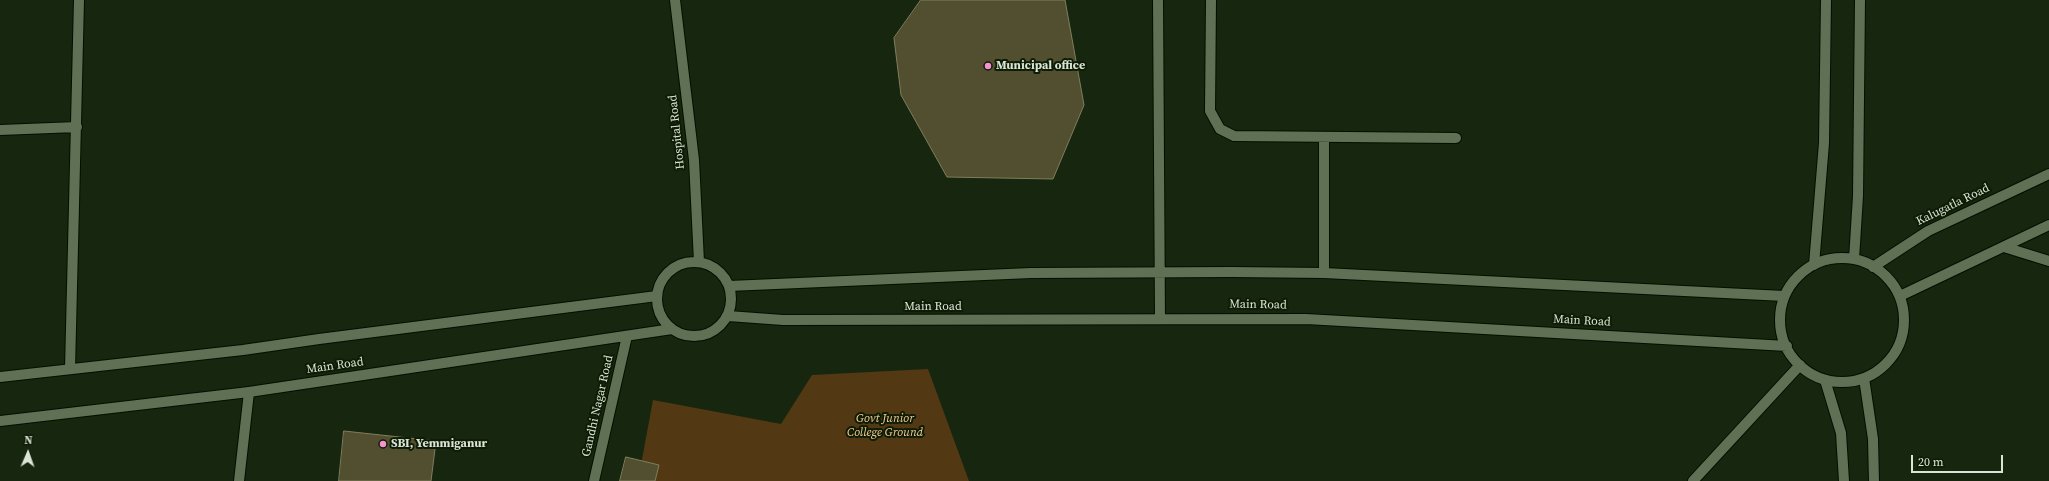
<!DOCTYPE html>
<html>
<head>
<meta charset="utf-8">
<style>
	body { margin:0 }
	#map { position:relative; width:2049px; height:481px; overflow:hidden; background:#17260e; font-family:"Source Serif 4",serif }
	canvas { display:block }
	.north { position:absolute; left:8px; top:433px; width:40px; height:40px; -webkit-text-stroke:3px #0e1c05; paint-order:stroke; rotate:2deg; font-size:11px; font-weight:700; line-height:16px; text-align:center; color:#dbe5d6 }
	.north::after { content:''; display:block; margin:auto; width:14px; height:18px; background:#dbe5d6; clip-path:polygon(50% 0,100% 100%,50% 72%,0 100%) }
	.scale { position:absolute; left:1911px; top:455px; width:92px; height:18px; box-sizing:border-box; border:2px solid #dbe5d6; border-top:0; padding-left:5px; font-size:12px; line-height:14px; white-space:nowrap; color:#dbe5d6; -webkit-text-stroke:3px #0e1c05; paint-order:stroke }
</style>
</head>
<body>
<div id="map">
<canvas width="2049" height="481"></canvas>
<div class="north">N</div>
<div class="scale">20 m</div>
</div>
<script>
const context = document.querySelector('canvas').getContext('2d');
context.lineJoin = 'round';
function paint(path, color) {
  context.fillStyle = color;
  context.fill(path, 'evenodd');
}
function strokePath(path, color, width, dash) {
  context.strokeStyle = color;
  context.lineWidth = width;
  context.lineCap = dash ? 'butt' : 'round';
  context.setLineDash(dash || []);
  context.stroke(path);
}
function write(font, color, halo, rows, align = 'center') {
  context.font = font + ' "Source Serif 4",serif';
  context.lineWidth = 4;
  context.setLineDash([]);
  context.textBaseline = 'middle';
  context.strokeStyle = halo;
  context.fillStyle = color;
  for (const [text, x, y, turn = 0] of rows) {
    context.save();
    context.translate(x, y);
    context.rotate((+turn || 0) * Math.PI / 180);
    context.textAlign = isNaN(turn) ? turn : align;
    if (halo) context.strokeText(text, 0, 0);
    context.fillText(text, 0, 0);
    context.restore();
  }
}
paint(new Path2D(`
	M928,369L969,481H638L653,400L781,424L812,375Z`), '#533913');
const building = new Path2D(`
	M921,0H1065L1084,105L1053,179L947,177L901,95L894,38Z
	M344,431L436,441L431,481H339Z
	M626,457L659,465L655,481H620Z`);
paint(building, '#524f30');
strokePath(building, '#807e5d', 1);
const lane = new Path2D(`
	M1211,0L1210,111L1220,129L1234,136L1456,138
	M1324,137V273
	M1693,481L1800,365`);
const street = new Path2D(`
	M0,130L77,127
	M2004,247L2049,261
	M70,369L79,0
	M239,481L249,392`);
const secondary = new Path2D(`
	M675,0L694,160L699,262
	M1158,0L1160,318
	M1780 320a62 62 0 1 1 124 0a62 62 0 1 1-124 0Z
	M1854,259L1858,196L1860,0
	M657 299a37 37 0 1 1 74 0a37 37 0 1 1-74 0Z
	M1814,265L1824,143L1826,0
	M1873,267L1928,231L2049,174
	M729,286L1031,273L1232,272L1324,273L1784,296
	M1900,296L2049,225
	M728,316L783,320L1306,319L1787,346
	M0,377L243,350L319,339L657,296
	M1864,378L1873,439L1874,481
	M1825,380L1841,433L1844,481
	M0,421L249,392L672,329
	M594,481L627,336`);
strokePath(lane, '#030f00', 12);
strokePath(street, '#030f00', 12);
strokePath(secondary, '#030f00', 12);
strokePath(lane, '#5f7055', 10);
strokePath(street, '#5f7055', 10);
strokePath(secondary, '#5f7055', 10);
for (const [x, y, r, color] of [
	[988,66,4,"#f690cf"],
	[383,444,4,"#f690cf"]
]) {
  const dot = new Path2D();
  dot.arc(x, y, r, 0, 2 * Math.PI);
  context.fillStyle = color;
  context.fill(dot);
  strokePath(dot, '#0e1c05', 1.5);
}
write('bold 12px', '#dbe5d6', '#0e1c05', [
	["Municipal office",996,66],
	["SBI, Yemmiganur",391,444]
], 'left');
write('12px', '#dbe5d6', '#0e1c05', [
	["Hospital Road",677,132,-96],
	["Kalugatla Road",1953,205,-26],
	["Main Road",1258,305,1],
	["Main Road",933,307],
	["Main Road",1582,321,3],
	["Main Road",335,366,-8],
	["Gandhi Nagar Road",598,406,-77]
]);
write('italic 12px', '#f9ce97', '#0e1c05', [
	["Govt Junior",885,419],
	["College Ground",885,433]
]);
</script>
</body>
</html>
